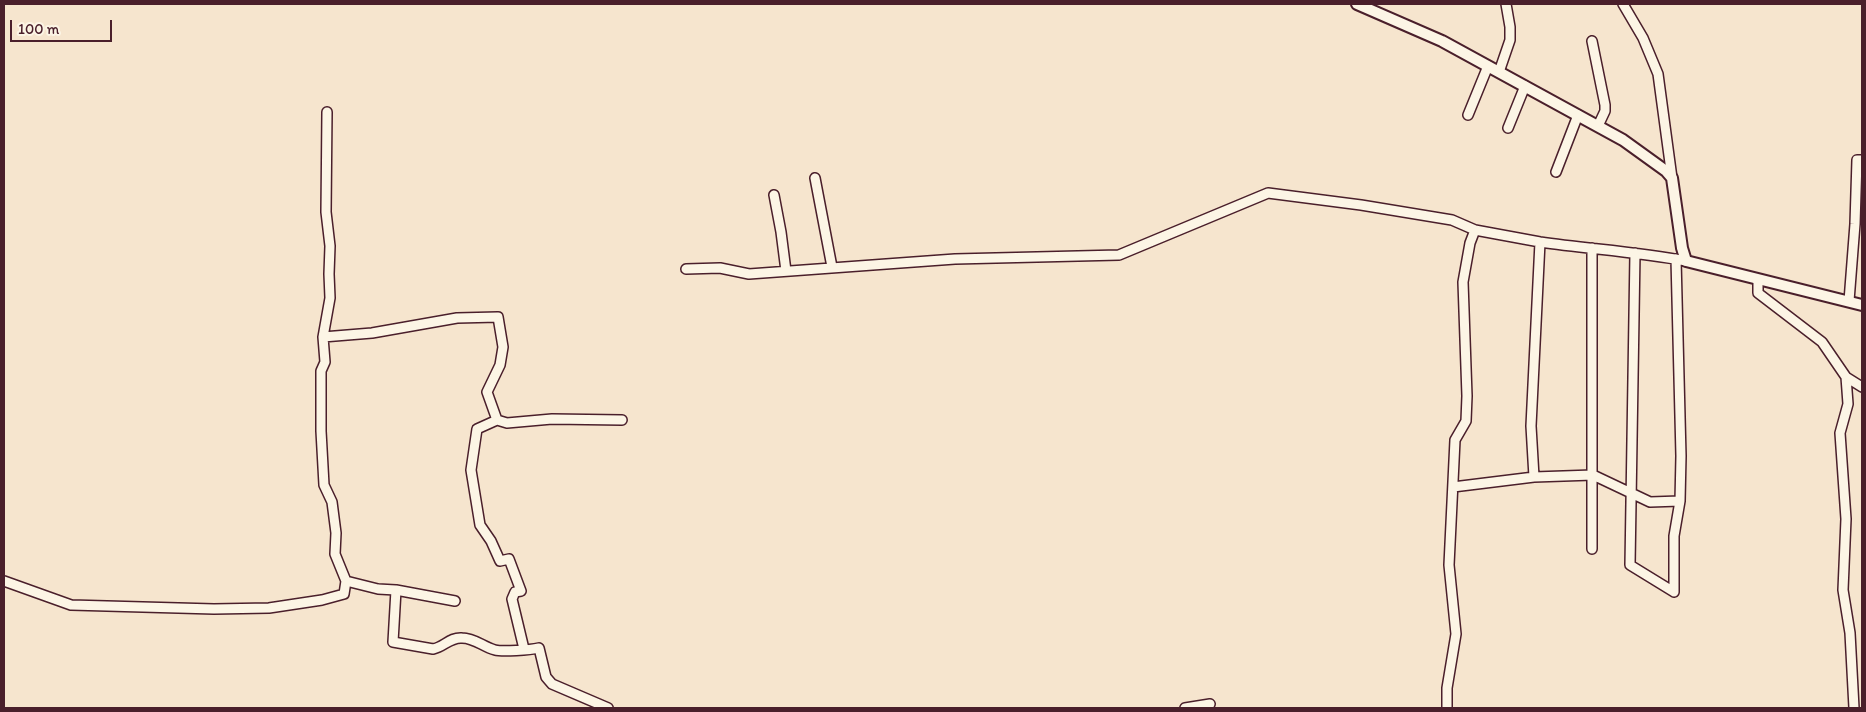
<!DOCTYPE html>
<html>
<head>
<meta charset="utf-8">
<style>
	body { margin:0 }
	#map { position:relative; width:1866px; height:712px; overflow:hidden; background:#f6e5ce; font-family:Itim,sans-serif }
	canvas { display:block }
	.frame { position:absolute; inset:0; border:5px solid #4a1f2b; pointer-events:none }
	.scale { position:absolute; left:10px; top:20px; width:102px; height:22px; box-sizing:border-box; border:2px solid #4a1f2b; border-top:0; padding-left:6px; font-size:15px; line-height:18px; white-space:nowrap; color:#4a1f2b; -webkit-text-stroke:4px #fcf5e5; paint-order:stroke }
</style>
</head>
<body>
<div id="map">
<canvas width="1866" height="712"></canvas>
<div class="frame"></div>
<div class="scale">100 m</div>
</div>
<script>
const context = document.querySelector('canvas').getContext('2d');
context.lineJoin = 'round';
function strokePath(path, color, width, dash) {
  context.strokeStyle = color;
  context.lineWidth = width;
  context.lineCap = dash ? 'butt' : 'round';
  context.setLineDash(dash || []);
  context.stroke(path);
}
const minor = new Path2D(`
	M1623,4L1643,38L1658,74L1672,178
	M1592,41L1605,105V111L1598,126
	M1499,72L1510,40V27L1506,4
	M327,112L326,212L330,246L329,274L330,298L323,337L325,362L321,371V431L324,485L332,502L336,533L335,554L346,581
	M1468,115L1488,66
	M1508,128L1525,86
	M1556,172L1578,115
	M815,178L832,267
	M774,195L781,232L786,271
	M1635,253L1630,565L1674,592
	M686,269L720,268L749,274L955,259L1119,255L1268,193L1361,205L1452,220L1475,230
	M1758,280V293L1822,342L1846,377L1862,387
	M1849,301L1855,224L1857,160H1862
	M323,337L372,333L457,318L498,317L503,347L500,365L487,392L497,420L507,423L552,419L622,420
	M1846,377L1848,404L1840,433L1846,519L1843,590L1850,633L1854,708
	M497,420L477,429L471,470L480,525L491,541L500,561L509,559L521,591L515,592L512,599L524,649
	M1534,477L1531,426L1540,242
	M1453,487L1534,477L1593,475L1650,502L1680,501
	M1592,549V248
	M4,581L71,605L214,609L269,608L322,600L344,594L346,581L378,589L396,590L393,642L433,649C444,647 450,637 462,638C475,638 483,647 495,650C502,652 530,650 539,648L546,677L552,684L608,708
	M396,590L455,601
	M1674,592V536L1680,501L1681,456L1676,259
	M1185,708L1210,704
	M1447,708V688L1456,634L1449,565L1455,440L1466,421L1467,396L1463,282L1470,243L1475,230C1497,234 1518,238 1540,242C1589,249 1638,252 1686,261`);
const tertiary = new Path2D(`
	M1357,4L1442,41L1623,140L1666,171L1672,178L1682,248L1686,261L1862,305`);
strokePath(minor, '#4a1f2b', 12);
strokePath(tertiary, '#4a1f2b', 14);
strokePath(minor, '#fcf5e5', 9);
strokePath(tertiary, '#fcf5e5', 10);
</script>
</body>
</html>
